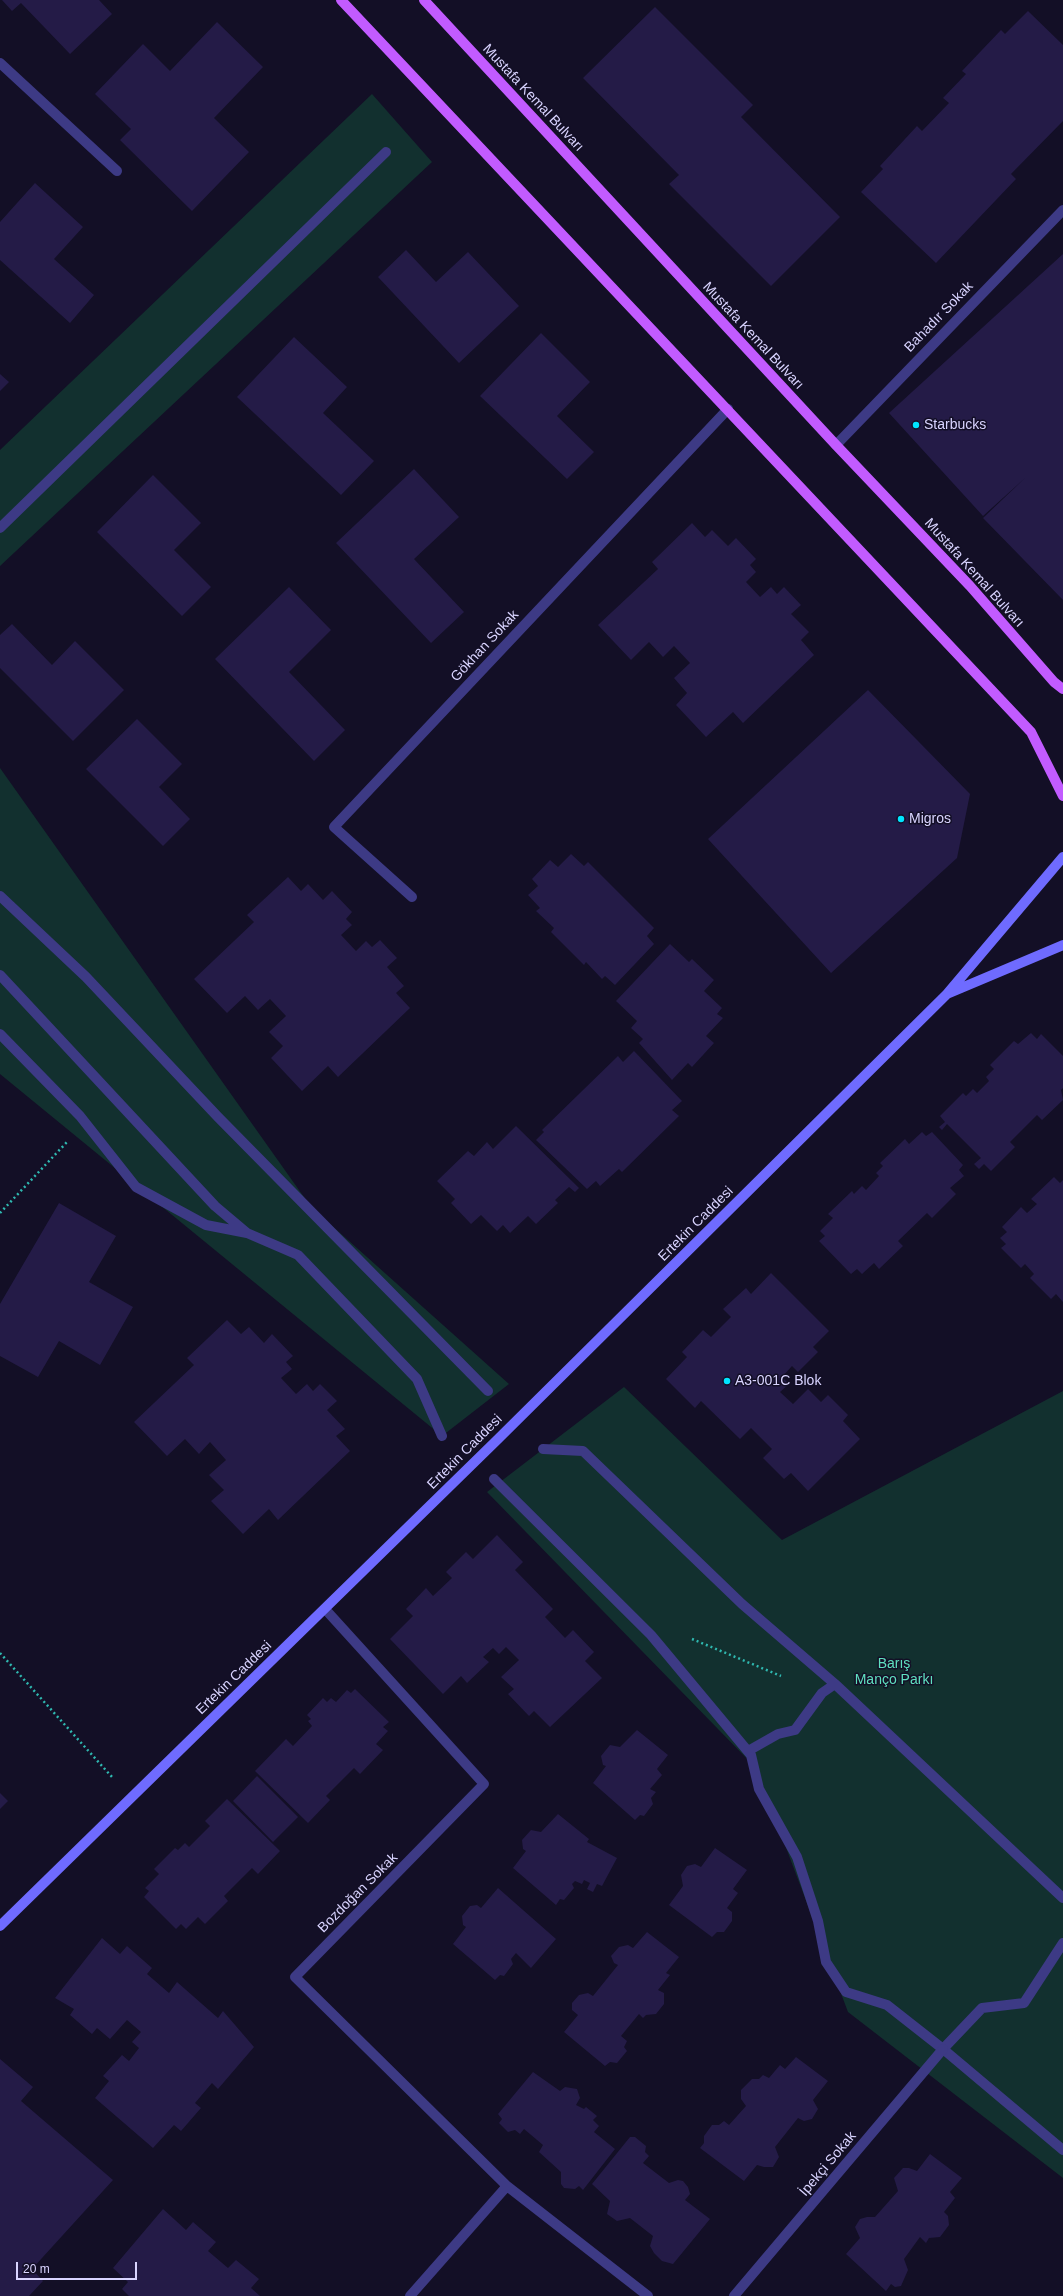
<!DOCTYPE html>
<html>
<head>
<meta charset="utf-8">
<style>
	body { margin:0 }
	#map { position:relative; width:1063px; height:2296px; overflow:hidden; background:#130f26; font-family:Helvetica,sans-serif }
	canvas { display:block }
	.scale { position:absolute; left:16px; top:2262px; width:121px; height:18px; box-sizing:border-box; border:2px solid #d9d4ff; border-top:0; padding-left:5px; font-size:12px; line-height:14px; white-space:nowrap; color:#d9d4ff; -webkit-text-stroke:3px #130f26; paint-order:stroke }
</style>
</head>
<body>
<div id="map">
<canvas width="1063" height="2296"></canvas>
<div class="scale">20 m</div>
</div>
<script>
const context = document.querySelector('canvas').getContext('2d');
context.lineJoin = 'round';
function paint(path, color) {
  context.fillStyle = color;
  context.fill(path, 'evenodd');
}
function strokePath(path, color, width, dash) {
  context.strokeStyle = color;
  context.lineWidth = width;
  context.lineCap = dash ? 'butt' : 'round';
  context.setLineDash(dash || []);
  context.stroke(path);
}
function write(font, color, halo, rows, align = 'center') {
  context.font = font + ' Helvetica,sans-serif';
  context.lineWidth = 3;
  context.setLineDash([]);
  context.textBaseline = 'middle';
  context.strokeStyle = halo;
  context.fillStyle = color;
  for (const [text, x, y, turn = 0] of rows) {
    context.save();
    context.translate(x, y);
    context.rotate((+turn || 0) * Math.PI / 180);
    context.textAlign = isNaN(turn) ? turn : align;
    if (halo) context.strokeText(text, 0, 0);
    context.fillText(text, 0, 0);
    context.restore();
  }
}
paint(new Path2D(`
	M372,94L432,162L0,566V450Z
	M0,768L311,1207L509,1384L442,1436L0,1074Z
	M624,1387L782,1540L1063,1391V2178L848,2012L756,1768L487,1492Z`), '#12302f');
paint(new Path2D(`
	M2,0H99L112,14L70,54L21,3L12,11Z
	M655,7L753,105L741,117L840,217L771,286L669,184L679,175L583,78Z
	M1028,11L1063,45V121L1011,174L1016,179L936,263L861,192L883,169L880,166L917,126L922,131L949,103L943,98L966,74L962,71L1001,30L1005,34Z
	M217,22L263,67L214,118L249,152L192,211L120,140L131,129L95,94L143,44L170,71Z
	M35,183L83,227L54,259L94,295L70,323L0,260V222Z
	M406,250L436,282L468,252L519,306L459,363L378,277Z
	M1063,254V600L983,518L1025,478L983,516L889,413Z
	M541,333L590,382L557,416L594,452L567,479L480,396Z
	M294,337L347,387L323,413L374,461L341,495L237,397Z
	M0,374L9,382L0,391Z
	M414,469L459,517L414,559L464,612L431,643L336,543Z
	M153,475L201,523L174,550L211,587L182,616L97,532Z
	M692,523L705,537L712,530L728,546L736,538L756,559L750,565L756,572L746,582L760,597L771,587L777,594L784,587L801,605L791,614L809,632L801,640L814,655L743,723L733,712L706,737L676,705L687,693L674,678L690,663L674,646L663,657L649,642L631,660L598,625L658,569L652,562Z
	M289,587L331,630L289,672L345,730L314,761L215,659Z
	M12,624L52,665L75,641L124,690L73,741L0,668V635Z
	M868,690L970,794L957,858L831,973L708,839Z
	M137,719L182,764L159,787L190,819L163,846L86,769Z
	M571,854L584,866L588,862L654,928L647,936L654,944L615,985L605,976L602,979L586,962L584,965L551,932L554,928L536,911L540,908L528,895L538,886L532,879L550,860L558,867Z
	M288,877L301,891L308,884L323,900L332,891L352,912L346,919L352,925L341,935L356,951L366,941L372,947L380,940L397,958L387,967L404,986L396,993L410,1008L338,1077L328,1066L302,1091L271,1058L283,1046L269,1032L286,1016L270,999L258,1010L245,996L227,1013L194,979L254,922L247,915Z
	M670,944L689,962L692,959L714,980L704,991L722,1008L717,1014L723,1018L706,1036L714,1043L692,1067L688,1063L672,1080L639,1043L643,1039L631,1028L637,1021L616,1001Z
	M1031,1033L1037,1039L1041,1034L1063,1056V1088L1061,1090L1063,1100L1042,1120L1037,1115L1010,1142L1015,1147L991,1171L984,1164L979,1169L974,1164L981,1158L947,1124L942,1130L939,1127L945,1122L940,1116L963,1093L966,1096L973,1089L977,1093L989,1081L986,1077L994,1069L990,1065L1014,1041L1018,1044Z
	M634,1051L682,1101L672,1110L679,1116L622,1172L619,1169L600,1186L596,1181L587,1189L536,1140L544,1132L542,1130L618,1056L623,1062Z
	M516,1126L579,1188L575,1192L569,1187L555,1200L558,1203L536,1224L528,1216L510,1233L503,1225L497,1231L481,1215L471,1224L451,1203L455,1199L437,1181L468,1151L474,1156L487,1142L493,1149Z
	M922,1132L926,1136L932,1132L963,1165L959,1170L964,1176L950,1188L956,1194L932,1218L927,1213L898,1241L903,1246L879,1269L874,1263L862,1274L857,1269L851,1274L819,1241L825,1236L820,1231L833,1218L828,1214L852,1191L854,1194L862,1186L866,1190L879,1176L876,1173L883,1166L880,1163L905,1139L909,1144Z
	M1054,1177L1060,1183L1063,1180V1302L1056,1294L1051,1299L1030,1278L1034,1274L1025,1264L1021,1268L1001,1248L1006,1244L1000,1238L1007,1232L1002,1227L1021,1207L1027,1213L1037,1204L1031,1199Z
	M59,1203L116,1236L89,1282L133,1307L100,1365L59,1341L38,1377L0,1356V1304Z
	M771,1273L829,1331L813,1347L818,1352L798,1372L792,1366L782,1377L789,1384L780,1392L793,1404L808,1389L821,1402L828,1395L848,1415L843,1421L860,1439L808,1491L791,1473L784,1479L763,1458L772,1449L751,1428L740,1439L701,1401L695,1408L666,1379L687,1357L682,1352L703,1330L711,1337L731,1317L723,1309L746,1288L751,1294Z
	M227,1320L241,1334L249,1327L264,1343L272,1334L293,1356L286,1362L292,1369L281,1378L296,1394L307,1384L313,1391L320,1384L337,1401L327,1410L345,1429L336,1436L350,1451L278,1520L269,1509L243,1534L211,1501L224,1490L209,1475L226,1460L210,1442L199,1454L185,1439L167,1456L134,1422L194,1365L187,1358Z
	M497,1535L523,1562L515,1570L553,1609L545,1617L565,1638L573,1630L594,1652L585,1661L602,1678L550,1727L534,1711L529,1716L508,1694L514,1689L501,1677L519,1660L506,1647L499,1654L493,1648L483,1657L489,1662L467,1683L461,1676L443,1694L390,1639L413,1616L406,1609L426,1588L433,1596L452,1578L446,1572L466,1552L473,1559Z
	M355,1689L389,1722L383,1727L388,1731L376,1744L383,1750L360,1774L354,1768L326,1796L330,1800L308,1823L255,1771L286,1739L293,1746L312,1726L308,1721L311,1719L307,1715L323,1698L327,1702L331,1698L336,1702L347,1690L351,1693Z
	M637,1730L668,1755L657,1769L662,1775L650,1789L656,1792L651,1798L653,1804L644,1816L640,1815L635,1820L593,1783L606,1766L603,1765L601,1756L610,1745L620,1747Z
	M257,1776L298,1817L273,1842L233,1801Z
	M0,1793L8,1801L0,1809Z
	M227,1799L280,1851L258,1874L252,1868L224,1896L228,1901L205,1924L198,1917L186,1929L181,1924L176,1929L144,1897L149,1891L145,1888L159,1874L154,1869L175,1848L178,1850L185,1843L189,1847L210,1826L205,1821Z
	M558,1814L589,1839L587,1842L617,1858L602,1886L597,1884L593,1892L587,1889L590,1883L584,1880L582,1884L575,1881L572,1884L574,1888L564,1900L560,1899L556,1905L513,1868L526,1851L523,1849L522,1840L531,1830L541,1832Z
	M715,1848L747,1870L733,1889L738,1893L727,1908L732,1912V1921L724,1932H717L712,1937L669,1905L683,1886L681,1875L687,1866L695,1864L701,1867Z
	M498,1888L556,1939L531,1968L516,1953L511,1959L513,1964L504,1976L500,1975L495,1980L453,1944L466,1927L463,1925L462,1916L470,1906L477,1905L481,1908Z
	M647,1932L679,1957L666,1973L670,1975L658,1990L664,1993V2004L656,2014L646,2015L643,2018L639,2014L621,2036L627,2041L624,2047L627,2051L617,2063L610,2062L605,2066L564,2032L578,2015L572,2010V2003L579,1995L588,1993L593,1996L618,1965L614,1963L611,1956L619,1947L628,1945L633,1948Z
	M102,1938L120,1954L127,1946L152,1968L147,1974L169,1993L177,1982L218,2018L223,2011L254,2047L218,2089L212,2083L195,2103L201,2108L181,2131L174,2125L153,2148L95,2098L109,2081L103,2076L122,2055L129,2061L139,2048L132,2042L141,2032L127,2020L110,2039L97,2028L92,2034L70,2015L74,2009L55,1998Z
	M796,2057L828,2081L813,2100L818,2109L812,2119L804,2121L798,2118L775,2147L779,2157L773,2167H764L757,2165L744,2181L700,2148L704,2143V2136L712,2125H719L724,2121L729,2125L746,2106L741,2099V2090L752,2079H759L763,2075L769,2078L780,2065L785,2069Z
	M0,2059L33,2087L21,2101L113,2180L32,2269L43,2281L29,2296H0Z
	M533,2072L560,2091L565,2087L577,2089L580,2098L576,2105L584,2109L586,2107L597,2116L593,2120L599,2126L594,2132L615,2149L583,2190L579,2186L575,2189L564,2188L561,2184V2172L539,2152L543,2145L524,2129L520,2134L515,2130L508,2132L499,2123L502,2119L498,2114Z
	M630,2137H635L646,2146L645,2152L649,2156L643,2163L669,2183L678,2180L683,2181L688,2187L690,2194L685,2200L710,2219L673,2264L662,2261L654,2253L650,2246L653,2236L630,2218L617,2221L607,2214L610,2201L592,2184Z
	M930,2154L962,2178L950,2192L955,2198L944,2212L948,2216L949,2225L940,2237L929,2238L926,2243L920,2237L904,2259L908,2270L901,2286L895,2287L891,2284L886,2291L846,2254L860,2238L855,2227L860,2219L867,2217H875L898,2191L894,2178L903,2168H909L917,2171Z
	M163,2209L186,2230L193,2222L216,2242L208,2251L228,2268L236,2260L259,2279L251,2288L260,2296H129L122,2289L128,2282L113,2268Z`), '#241b47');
strokePath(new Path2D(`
	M0,1213L67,1142
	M692,1639L781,1676
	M0,1653L112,1777`), '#2fb8b0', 2.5, [2, 3]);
strokePath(new Path2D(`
	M0,528L386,152
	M0,896L86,977L218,1117L488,1391
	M0,975L215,1206L247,1233L298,1255L417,1379L442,1436
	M0,1034L80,1116L136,1187L206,1225L247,1233
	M543,1449L583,1451L742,1604L835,1684L1063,1898
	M494,1479L651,1635L751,1755L759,1789L797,1857L818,1921L826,1962L846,1992L887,2005L943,2049L1063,2150
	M748,1751L778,1734L795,1730L822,1693L835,1684
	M943,2049L982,2008L1024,2003L1063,1943`), '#3d3a85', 10);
strokePath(new Path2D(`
	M0,63L117,171
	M836,445L1063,210
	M412,897L334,827L728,409
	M325,1609L484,1784L295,1977L507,2186
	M410,2296L507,2186L648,2296
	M734,2296L943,2049`), '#3d3a85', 10);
strokePath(new Path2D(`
	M1063,857L947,994L1063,945
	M0,1926L496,1441L947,994`), '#6f6bff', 10);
strokePath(new Path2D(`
	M341,0L1031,732L1063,796
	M424,0L836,445L970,586L1054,682L1063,689`), '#c25bff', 10);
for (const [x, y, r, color] of [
	[916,425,4,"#00e5ff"],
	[901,819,4,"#00e5ff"],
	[727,1381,4,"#00e5ff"]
]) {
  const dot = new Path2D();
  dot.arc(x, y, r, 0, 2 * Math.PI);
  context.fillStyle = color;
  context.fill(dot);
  strokePath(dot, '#130f26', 1.5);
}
write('14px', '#d9d4ff', '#130f26', [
	["Mustafa Kemal Bulvarı",533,98,47],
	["Bahadır Sokak",939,317,-46],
	["Mustafa Kemal Bulvarı",753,336,47],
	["Mustafa Kemal Bulvarı",974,573,48],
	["Gökhan Sokak",485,646,-47],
	["Ertekin Caddesi",696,1224,-45],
	["Ertekin Caddesi",465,1452,-45],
	["Ertekin Caddesi",234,1678,-44],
	["Bozdoğan Sokak",358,1893,-45],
	["İpekçi Sokak",828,2164,-50]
]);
write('14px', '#d9d4ff', '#130f26', [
	["Starbucks",924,425],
	["Migros",909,819],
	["A3-001C Blok",735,1381]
], 'left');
write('14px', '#5fe0c0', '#130f26', [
	["Barış",894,1664],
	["Manço Parkı",894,1680]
]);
</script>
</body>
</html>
